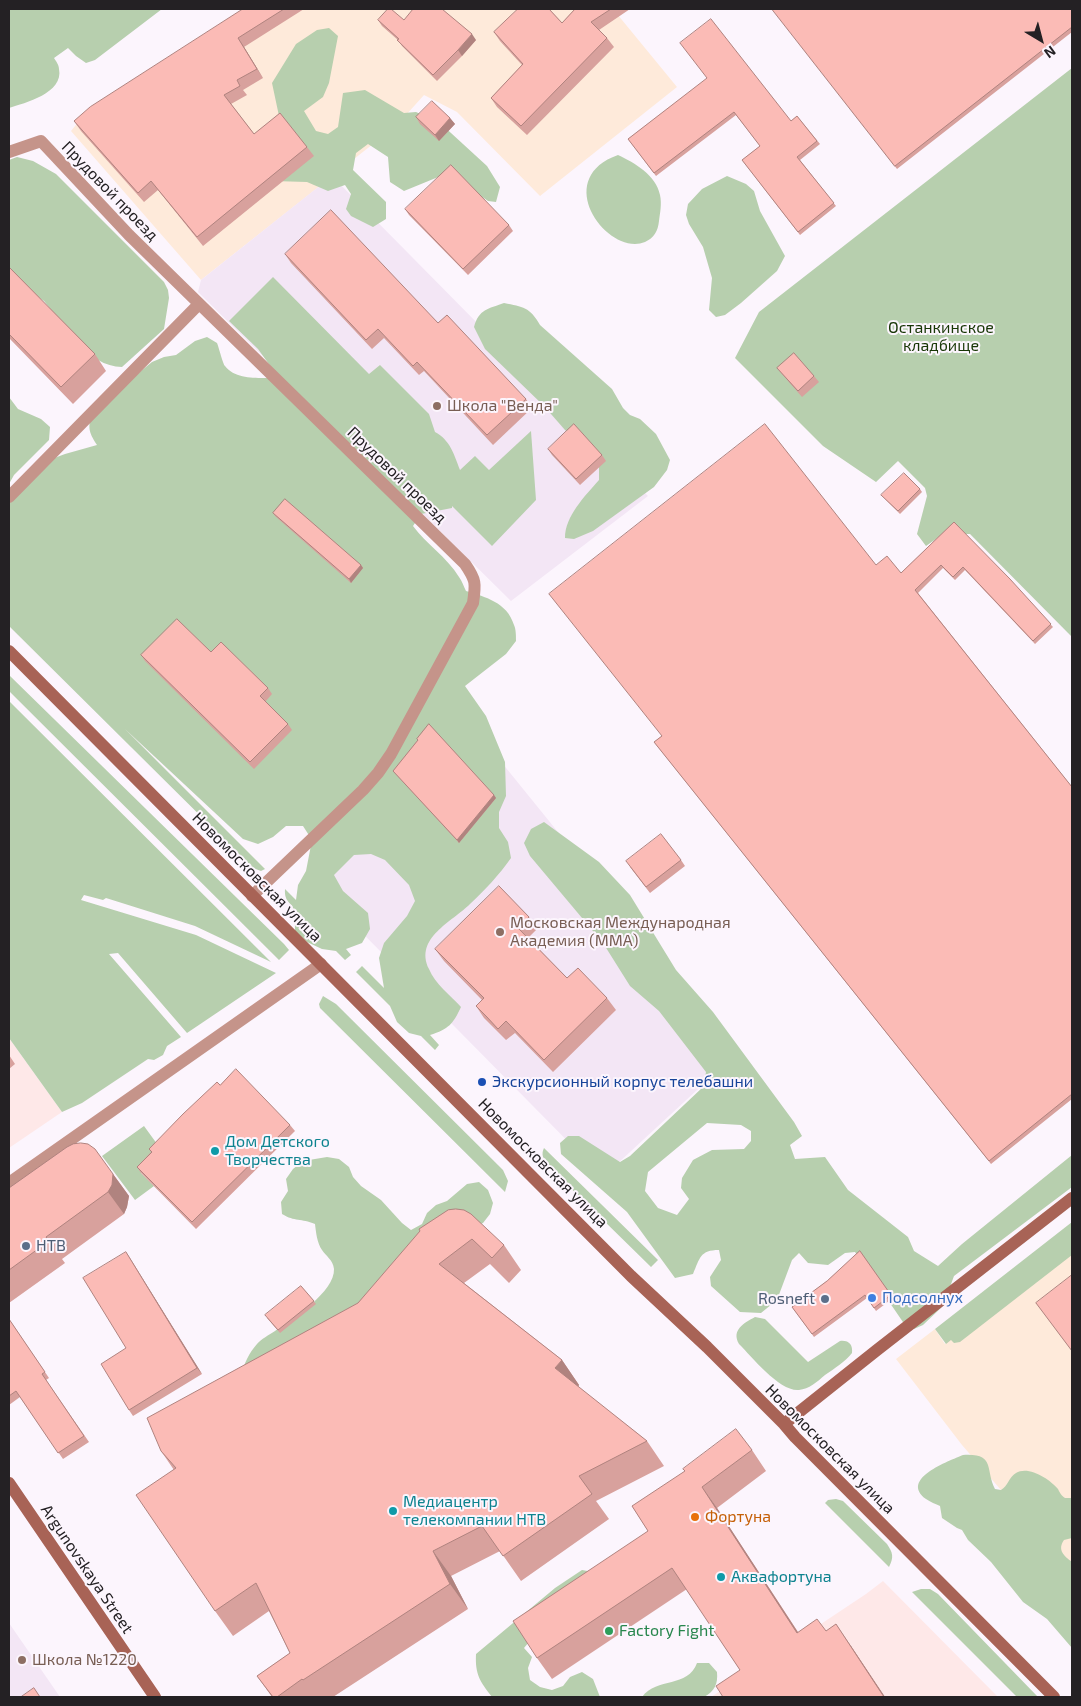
<!DOCTYPE html>
<html>
<head>
<meta charset="utf-8">
<style>
	body { margin:0 }
	#map { position:relative; width:1081px; height:1706px; overflow:hidden; background:#fcf5fd; font-family:"Exo 2",sans-serif }
	canvas { display:block }
	.frame { position:absolute; inset:0; border:10px solid #242124; pointer-events:none }
	.north { position:absolute; left:1016px; top:15px; width:50px; height:50px; -webkit-text-stroke:4px #fcf5fd; paint-order:stroke; rotate:143deg; font-size:14px; font-weight:700; line-height:20px; text-align:center; color:#242124 }
	.north::after { content:''; display:block; margin:auto; width:18px; height:22px; background:#242124; clip-path:polygon(50% 0,100% 100%,50% 72%,0 100%) }
</style>
</head>
<body>
<div id="map">
<canvas width="1081" height="1706"></canvas>
<div class="frame"></div>
<div class="north">N</div>
</div>
<script>
const context = document.querySelector('canvas').getContext('2d');
context.lineJoin = 'round';
function paint(path, color) {
  context.fillStyle = color;
  context.fill(path, 'evenodd');
}
function strokePath(path, color, width, dash) {
  context.strokeStyle = color;
  context.lineWidth = width;
  context.lineCap = dash ? 'butt' : 'round';
  context.setLineDash(dash || []);
  context.stroke(path);
}
function write(font, color, halo, rows, align = 'center') {
  context.font = font + ' "Exo 2",sans-serif';
  context.lineWidth = 4;
  context.setLineDash([]);
  context.textBaseline = 'middle';
  context.strokeStyle = halo;
  context.fillStyle = color;
  for (const [text, x, y, turn = 0] of rows) {
    context.save();
    context.translate(x, y);
    context.rotate((+turn || 0) * Math.PI / 180);
    context.textAlign = isNaN(turn) ? turn : align;
    if (halo) context.strokeText(text, 0, 0);
    context.fillText(text, 0, 0);
    context.restore();
  }
}
paint(new Path2D(`
	M9,1038L62,1112L9,1148Z
	M883,1581L998,1697H711L866,1594Z`), '#fee8e8');
paint(new Path2D(`
	M258,9H613L677,87L540,196L457,112L424,95L397,125L201,280L71,131L79,121Z
	M1072,1245V1572L962,1445L896,1359L935,1329L945,1344Z`), '#feeada');
paint(new Path2D(`
	M332,176L648,496L511,601L198,292L201,280Z
	M451,700L737,1053L603,1177L310,880Z
	M9,1623L60,1697H9Z`), '#f3e6f5');
paint(new Path2D(`
	M9,9H162L95,60L86,63L76,56L68,48L54,58C56,61 59,65 59,69C64,93 25,103 9,108Z
	M329,28L338,36L329,83L323,97L304,111L316,131L328,134L338,127L343,93L365,90L404,113L416,112L439,122L487,166L500,187L496,202L488,201L448,173L404,191L390,182L388,157L368,144L356,153L353,170L386,202V219L373,227L351,216L346,209L351,194L345,185L328,191L307,182L273,181L279,116L272,83L296,44L317,30Z
	M1072,68V637L970,534H965L956,525L926,546L917,534L927,496L925,488L898,461L876,482L823,446L735,358L759,312Z
	M618,155C635,163 656,175 660,195C662,204 660,213 659,221C658,231 654,238 645,242C608,257 550,179 618,155Z
	M17,157L33,161L56,174L164,282L168,290L169,298L164,329L122,367C88,367 63,324 44,301C39,297 32,295 27,291C20,285 15,277 9,271V160Z
	M727,176L746,184L754,191L760,211L785,256L777,271L741,303L725,315L716,317L709,310L712,278L703,247L689,224L686,215L688,204L702,189Z
	M273,277L369,374L380,365L429,414L435,432C450,440 454,454 460,470L475,456L489,470L531,431L536,500L492,546L452,506V508L421,514L413,526C426,544 447,557 459,577C462,581 464,587 466,591C485,597 507,602 514,625C516,629 516,636 516,641L506,654L465,686L486,716L505,762L506,796L499,812V828L508,842L511,858C499,875 485,890 470,904C452,922 414,938 429,969C435,984 451,996 461,1007C453,1024 449,1029 430,1035L439,1045L435,1050L421,1036L409,1033L397,1022L390,1006L356,972L362,966L384,988L379,958L384,943L407,916L415,901L409,885L385,860L371,854L354,855L334,875L343,891L368,913L370,929L362,943L346,949L351,955L345,960L336,951L322,949L307,942L295,931C295,926 295,913 294,910C292,902 284,903 285,889L296,900L298,885L306,871L312,840L303,826H286L273,837L258,844L243,839L125,729L265,869L261,871L253,868L9,626V501L49,460L65,454L97,445C88,431 88,428 92,411L152,362L164,357L176,355L195,341L207,337L217,343C219,348 223,364 225,366C235,379 255,378 270,378L271,367L258,349L229,321Z
	M504,303C523,307 530,307 540,325L612,389L623,408L630,415L640,419L656,434L670,460L667,470L654,487L593,531L574,539L565,538C565,516 585,496 599,480V456L565,430L544,406L485,349L474,327C479,309 488,309 504,303Z
	M9,397L18,409L41,419L50,427L49,440L14,475L9,484Z
	M9,675L284,944L289,950L279,960L9,691Z
	M9,701L271,962L195,926L106,898L103,900L84,895L81,900L196,935L276,973L187,1033L118,953L109,954L181,1037L167,1046L163,1055L154,1060L148,1059L82,1103L62,1112L9,1038Z
	M544,822L599,862L630,895L676,970L713,1012L794,1122L802,1136L790,1145L795,1159L825,1157L848,1190L908,1237L914,1251L938,1266L962,1244L1072,1155V1187L954,1276L943,1306L923,1325L914,1329L905,1325L855,1252L845,1253L828,1265L808,1263L799,1253L792,1260L777,1300L761,1313L740,1312L711,1286L710,1277L721,1260L719,1250C700,1250 700,1258 693,1274L675,1278L627,1212L561,1154L560,1143L568,1136H579L620,1162L630,1156L703,1087L706,1072L659,1011L630,986L603,943L530,856L524,843L531,829ZM707,1123L741,1125L751,1131V1141L744,1149L712,1150L693,1160L682,1178L681,1188L689,1199L677,1215L658,1208L645,1191L648,1172Z
	M323,996L336,1004L503,1170L508,1181L505,1192L320,1008L319,1004Z
	M144,1126L160,1148L141,1173L154,1186L135,1200L102,1156Z
	M544,1148L658,1260L651,1267L547,1165C543,1159 541,1154 544,1148Z
	M327,1157L339,1159L349,1167L353,1177L361,1186L381,1200L402,1223L411,1230L422,1224L427,1213L436,1205L447,1201L467,1184L479,1182L488,1190L493,1203L490,1214L483,1223L435,1248L384,1287L241,1375C244,1364 249,1353 257,1344C261,1339 269,1335 275,1331C292,1319 335,1292 334,1269C333,1260 326,1256 322,1250C317,1243 316,1232 315,1224C301,1218 295,1222 282,1214L281,1202L288,1191L286,1179L293,1169L303,1161Z
	M1072,1222V1255L960,1342L954,1343L951,1340L946,1344L935,1329Z
	M755,1317L765,1319L808,1362L840,1341C849,1340 853,1345 852,1353C845,1362 835,1368 825,1375C817,1382 809,1389 799,1390C780,1392 752,1357 739,1344C731,1330 744,1323 755,1317Z
	M963,1455C996,1453 985,1470 995,1489L1001,1490C1008,1486 1009,1477 1016,1473C1028,1465 1050,1479 1058,1489C1060,1493 1061,1495 1065,1498H1072V1538L1064,1540C1057,1550 1064,1556 1072,1562V1648L1047,1619L1023,1602L991,1562L968,1540L962,1530L957,1528L942,1518L940,1506C936,1504 930,1502 926,1499C899,1479 949,1461 963,1455Z
	M836,1499L843,1501L887,1544C893,1553 894,1557 889,1567L825,1503L828,1500Z
	M582,1570L593,1572L538,1631L524,1648L532,1657L528,1668L530,1680L540,1687L552,1690L563,1686L570,1677L582,1672L593,1679L600,1697H492C480,1681 475,1675 476,1654L555,1588Z
	M921,1589H930L938,1594L1038,1697H1017L912,1592Z
	M697,1663H709L717,1672C718,1684 715,1691 704,1697H642C657,1677 688,1688 697,1663Z`), '#b7cfae');
strokePath(new Path2D(`
	M9,152L41,141L129,235L465,564C476,580 476,583 473,603L391,754L378,773L363,790L252,896
	M9,497L199,304
	M9,1183L321,964`), '#c5948a', 12);
strokePath(new Path2D(`
	M9,651L631,1276L707,1347L784,1424L795,1437L1054,1697
	M784,1424L877,1350L1072,1198
	M9,1483L155,1697`), '#a86356', 12);
paint(new Path2D(`
	M243,9H304L244,47L263,78L243,90L247,95L231,104L254,134L307,147L314,156L203,246L158,190L144,202L81,131L74,121Z
	M515,9H549L562,23L575,9H630L599,30L607,38L614,47L527,135L497,107L491,98L522,65L500,41L494,32L517,11Z
	M772,9H1072V32L897,169Z
	M378,20H404L476,40L462,56L437,81L402,46L398,40L382,26Z
	M707,79L791,121L797,116L820,144L800,160L836,206L800,235L742,160L760,146L736,115L656,176L628,139Z
	M416,117L450,118L455,124L439,141L420,124Z
	M405,209L509,225L513,231L468,275L409,215Z
	M285,254L438,323L526,399L532,408L493,445L424,371L419,375L384,338L372,349L291,263Z
	M9,267L95,354L106,371L73,404L9,338Z
	M777,368L814,376L819,382L802,397L782,374Z
	M548,449L602,455L606,461L580,485L552,455Z
	M920,489L922,492L900,514L881,495Z
	M273,513L361,565L363,568L351,583L275,516Z
	M954,522L1053,627L1035,644L965,570L955,580L943,568L918,593L1072,787V1099L991,1164L654,742L876,565L901,573Z
	M211,652L268,688L272,694L265,702L288,724L292,730L254,769L145,661L141,655Z
	M418,740L494,795L496,798L459,843L393,771Z
	M681,860L685,866L650,893L630,867Z
	M529,917L537,929L528,938L567,978L607,998L616,1010L553,1072L515,1033L506,1040L484,1018L476,1006L482,1000L444,961L435,949Z
	M9,1055L15,1064L9,1069Z
	M220,1085L290,1125L295,1131L196,1229L141,1173L137,1167L151,1152L149,1149Z
	M113,1174L129,1196L127,1207L124,1214L62,1259L65,1263L9,1303V1188Z
	M448,1210L504,1245L521,1270L509,1283L490,1264L464,1283L562,1360L579,1385L578,1387L647,1441L664,1466L596,1501L609,1519L521,1581L500,1551L451,1576L468,1609L333,1697H272L257,1676L290,1653L269,1611L233,1636L215,1611L174,1470L161,1451L358,1303Z
	M860,1251L893,1298L876,1311L867,1298L814,1337L792,1307L827,1281Z
	M126,1252L202,1374L133,1416L129,1410L126,1348Z
	M301,1286L316,1304L280,1333L267,1318Z
	M9,1319L49,1378L46,1380L89,1442L63,1459L20,1397L9,1405Z
	M752,1450L766,1471L717,1508L798,1632L826,1631L851,1646L885,1697H723L740,1670L687,1589L552,1679L537,1658L648,1531L632,1506Z`), '#d8a19d');
paint(new Path2D(`
	M472,34L476,40L462,56L458,50Z
	M238,38L244,47L263,78L257,69Z
	M450,118L455,124L439,141L435,135Z
	M361,565L363,568L351,583L349,579Z
	M494,795L496,798L459,843L457,840Z
	M113,1174L129,1196L127,1207L124,1214L108,1192Z
	M126,1252L130,1258L202,1374L197,1368Z
	M562,1360L579,1385L573,1393L555,1368Z
	M702,1487L717,1508L812,1654L797,1633Z
	M433,1551L451,1576L468,1609L450,1584Z
	M836,1624L851,1646L885,1697H884Z`), '#b0837f');
const building = new Path2D(`
	M243,9H284L238,38L257,69L237,80L240,86L224,95L254,134L280,113L307,147L197,237L151,181L138,193L74,121L90,107Z
	M388,9H391L404,20L413,9H442L472,34L458,50L433,75L397,40L399,39L378,20Z
	M518,9H549L562,23L575,9H611L591,22L607,38L521,126L491,98L523,64L494,32Z
	M772,9H1072V27L895,166Z
	M711,19L791,121L797,116L817,141L797,157L834,203L798,232L742,160L760,146L734,112L654,173L628,139L707,78L680,43Z
	M432,101L450,118L435,135L416,117Z
	M451,165L509,225L463,269L405,209Z
	M331,210L438,323L447,315L526,399L487,435L417,362L413,366L378,329L366,340L285,254Z
	M9,267L95,354L61,387L9,334Z
	M794,353L814,376L798,391L777,368Z
	M574,424L602,455L576,479L548,449Z
	M765,424L876,565L887,556L901,573L954,522L1010,579L1051,624L1033,641L963,567L953,577L941,565L915,590L1072,787V1094L989,1161L654,742L662,736L549,594Z
	M904,473L920,489L898,511L881,495Z
	M285,499L361,565L349,579L273,513Z
	M177,619L211,652L221,642L268,688L260,696L288,724L250,762L141,655Z
	M429,724L494,795L457,840L393,771L418,740L417,739Z
	M661,834L681,860L646,887L626,861Z
	M499,886L529,917L518,928L567,978L578,968L607,998L544,1060L506,1021L498,1029L487,1017L476,1006L484,998L435,949Z
	M236,1069L290,1125L192,1222L137,1167L152,1152L149,1149L183,1114L217,1082L220,1085Z
	M81,1143L88,1144L95,1149L113,1174L112,1185L108,1192L46,1237L49,1241L9,1270V1188L67,1147L73,1144Z
	M456,1209L464,1210L471,1214L504,1245L492,1258L472,1239L439,1264L562,1360L555,1368L647,1441L579,1476L592,1494L503,1556L482,1526L433,1551L450,1584L303,1680L302,1679L277,1697H273L257,1676L290,1653L256,1583L215,1611L136,1495L176,1468L161,1451L147,1418L358,1303L420,1231L419,1229L448,1210Z
	M860,1251L891,1295L874,1308L865,1295L812,1334L792,1307L827,1281Z
	M126,1252L197,1368L129,1410L101,1364L126,1348L83,1278Z
	M1072,1275V1351L1036,1303Z
	M301,1286L314,1301L278,1330L265,1315Z
	M9,1319L45,1372L42,1374L84,1436L58,1453L16,1391L9,1396Z
	M736,1429L752,1450L702,1487L797,1633L817,1619L826,1631L836,1624L884,1697H723L716,1686L740,1670L672,1568L537,1658L513,1621L648,1531L632,1506L685,1471L683,1469Z
	M34,1688L40,1697H21Z`);
paint(building, '#fbbbb6');
strokePath(building, '#b0837f', 1);
for (const [x, y, r, color] of [
	[437,406,5,"#8d6e63"],
	[500,932,5,"#8d6e63"],
	[482,1082,5,"#1a4fb4"],
	[215,1151,5,"#0f9aa8"],
	[26,1246,5,"#5c6f8a"],
	[872,1298,5,"#3f7fe0"],
	[825,1299,5,"#5c6f8a"],
	[393,1511,5,"#0f9aa8"],
	[695,1517,5,"#e8710a"],
	[721,1577,5,"#0f9aa8"],
	[609,1631,5,"#2e9e5b"],
	[22,1660,5,"#8d6e63"]
]) {
  const dot = new Path2D();
  dot.arc(x, y, r, 0, 2 * Math.PI);
  context.fillStyle = color;
  context.fill(dot);
  strokePath(dot, '#fcf5fd', 2);
}
write('16px', '#242124', '#fcf5fd', [
	["Прудовой проезд",110,191,46],
	["Прудовой проезд",397,475,44],
	["Новомосковская улица",257,877,45],
	["Новомосковская улица",543,1163,45],
	["Новомосковская улица",830,1449,45],
	["Argunovskaya Street",87,1569,56]
]);
write('16px', '#183706', '#fcf5fd', [
	["Останкинское",941,328],
	["кладбище",941,346]
]);
write('16px', '#785e54', '#fcf5fd', [
	["Школа \"Венда\"",447,406],
	["Московская Международная",510,923],
	["Академия (ММА)",510,941],
	["Школа №1220",32,1660]
], 'left');
write('16px', '#164399', '#fcf5fd', [
	["Экскурсионный корпус телебашни",492,1082]
], 'left');
write('16px', '#0d838f', '#fcf5fd', [
	["Дом Детского",225,1142],
	["Творчества",225,1160],
	["Медиацентр",403,1502],
	["телекомпании НТВ",403,1520],
	["Аквафортуна",731,1577]
], 'left');
write('16px', '#4e5e75', '#fcf5fd', [
	["НТВ",36,1246],
	["Rosneft",815,1299,"right"]
], 'left');
write('16px', '#366cbe', '#fcf5fd', [
	["Подсолнух",882,1298]
], 'left');
write('16px', '#c56008', '#fcf5fd', [
	["Фортуна",705,1517]
], 'left');
write('16px', '#27864d', '#fcf5fd', [
	["Factory Fight",619,1631]
], 'left');
</script>
</body>
</html>
